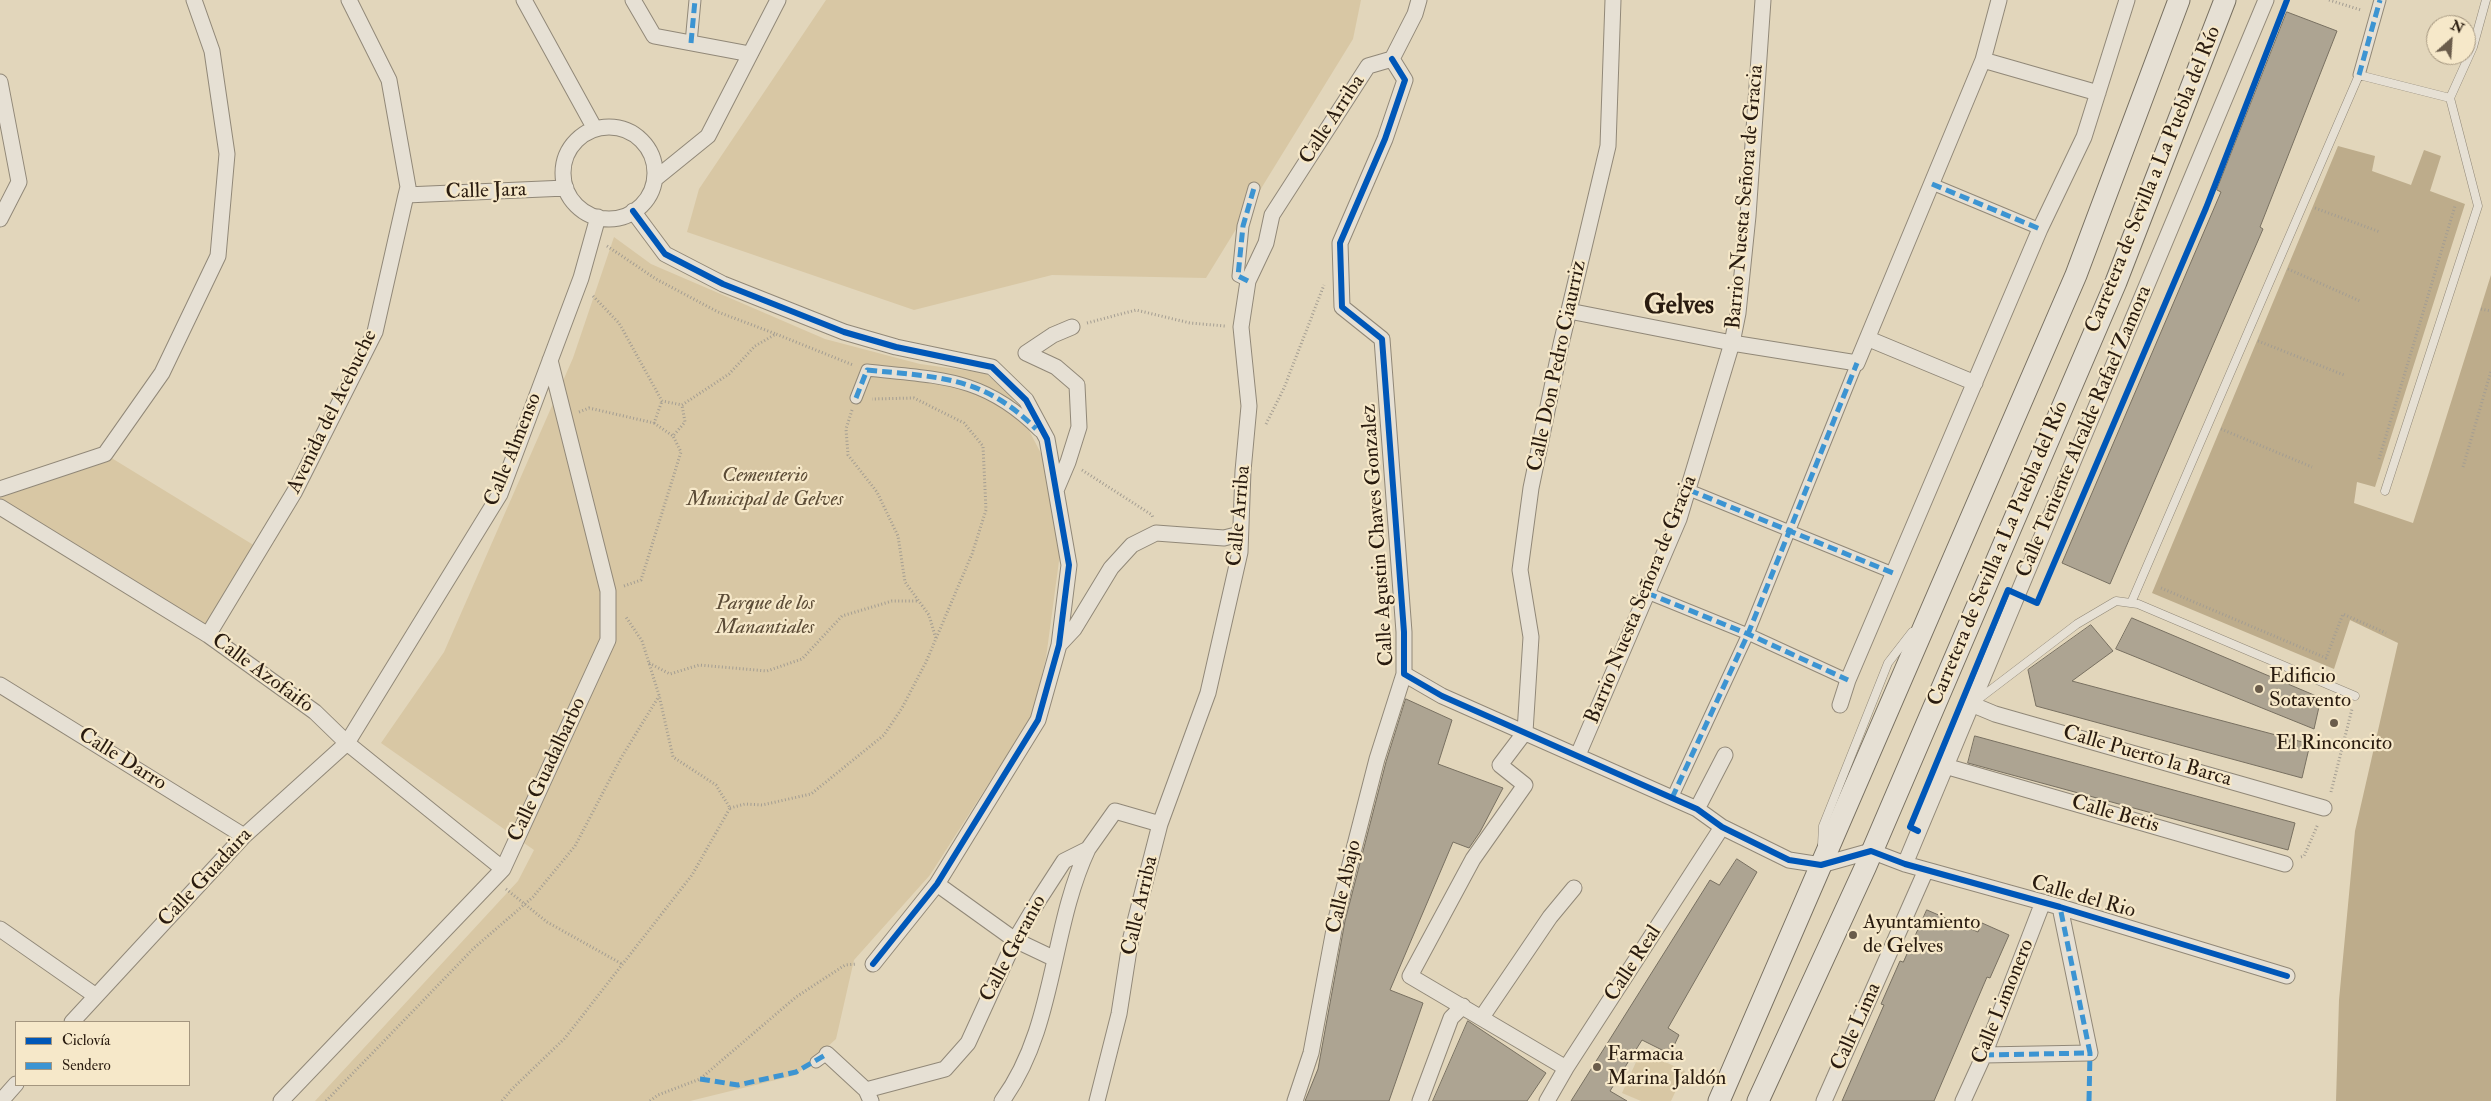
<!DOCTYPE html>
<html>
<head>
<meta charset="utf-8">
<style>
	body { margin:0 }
	#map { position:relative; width:2491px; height:1101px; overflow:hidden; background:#e2d6bb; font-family:"IM FELL Double Pica",serif }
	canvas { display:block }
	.legend { position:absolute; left:15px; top:1021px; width:175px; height:65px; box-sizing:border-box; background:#f6e8c9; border:1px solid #a4967f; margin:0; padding:6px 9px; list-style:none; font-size:15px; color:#291b0f }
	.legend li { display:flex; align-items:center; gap:10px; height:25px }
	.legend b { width:25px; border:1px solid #a4967f }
	.north { position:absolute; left:2426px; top:15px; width:50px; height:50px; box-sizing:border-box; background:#f6e8c9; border:1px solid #a4967f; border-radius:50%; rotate:26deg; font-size:14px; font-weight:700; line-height:20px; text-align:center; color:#291b0f }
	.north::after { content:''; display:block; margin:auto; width:18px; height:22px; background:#6a5c4b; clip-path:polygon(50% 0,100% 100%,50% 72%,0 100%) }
</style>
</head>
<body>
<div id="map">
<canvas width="2491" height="1101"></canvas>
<ul class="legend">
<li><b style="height:6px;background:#0057b8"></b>Ciclovía</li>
<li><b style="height:6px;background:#3c94d2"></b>Sendero</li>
</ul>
<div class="north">N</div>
</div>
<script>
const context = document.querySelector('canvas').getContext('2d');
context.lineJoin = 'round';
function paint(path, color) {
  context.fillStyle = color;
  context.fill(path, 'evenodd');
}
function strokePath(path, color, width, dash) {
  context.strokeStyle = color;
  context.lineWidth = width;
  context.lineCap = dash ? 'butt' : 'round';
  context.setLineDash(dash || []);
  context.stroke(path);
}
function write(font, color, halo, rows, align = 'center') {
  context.font = font + ' "IM FELL Double Pica",serif';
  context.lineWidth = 4.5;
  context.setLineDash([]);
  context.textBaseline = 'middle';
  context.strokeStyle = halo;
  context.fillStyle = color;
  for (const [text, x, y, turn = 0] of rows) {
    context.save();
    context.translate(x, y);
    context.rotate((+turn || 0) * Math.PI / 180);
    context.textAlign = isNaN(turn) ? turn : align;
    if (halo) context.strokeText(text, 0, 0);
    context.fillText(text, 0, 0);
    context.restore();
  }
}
paint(new Path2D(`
	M826,0H1361L1353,39L1206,278L1052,275L914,310L687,232L699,189Z
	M614,237L651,264L825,339L920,364L985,373L1010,394L1046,463L1061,546L1046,658L1032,716L930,875L854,960L836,1039L796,1075L690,1101H315L518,881L534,850L381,743L444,652L573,358Z
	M105,454L260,549L208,635L0,507V489Z
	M1641,1051L1685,1071L1671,1101H1641L1622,1093Z`), '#d8c7a4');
paint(new Path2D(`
	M2338,146L2375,156L2372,171L2411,185L2424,150L2441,156L2430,191L2465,204L2375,487L2357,482L2354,503L2413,523L2491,275V1101H2336L2339,1000L2355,831L2398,643L2350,620L2334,669L2152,593Z`), '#bdac8b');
const building = new Path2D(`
	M2287,12L2337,31L2260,227L2263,229L2110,584L2062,563L2221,192L2217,190Z
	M2132,618L2321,698L2314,729L2116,649Z
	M2091,625L2113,651L2072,681L2310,744L2302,778L2036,706L2028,670Z
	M1406,699L1452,720L1438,764L1503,788L1480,832L1469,848L1453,842L1390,990L1423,1003L1389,1101H1305L1318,1069L1345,921L1386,762Z
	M1975,736L2295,823L2288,850L1968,763Z
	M1737,859L1757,872L1668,1028L1679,1035L1670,1054L1642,1040L1610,1091L1627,1101H1571L1710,880L1719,885Z
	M1927,910L1978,932L1982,923L2009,935L1990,978L1987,977L1934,1101H1842L1884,1005L1881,1004L1900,961L1903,962Z
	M1468,1021L1546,1073L1527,1101H1433Z`);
paint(building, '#ada492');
strokePath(building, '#787061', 1);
const service = new Path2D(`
	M2385,491L2478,206L2450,98L2473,47L2486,0
	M2131,603L2359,75L2450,98
	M1976,701L2077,624L2116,601L2138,604L2355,696
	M1822,845L1823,826L1888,663L1912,632`);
const pedestrian = new Path2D(`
	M691,43L695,0
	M2359,75L2380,0
	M1932,184L2040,229
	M1248,281L1238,276L1243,226L1254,188
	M856,398L867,370C940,378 984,376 1039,431
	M1689,490L1893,573
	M1647,593L1748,634L1848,680
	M1672,798L1748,634L1857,363
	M816,1062L827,1054`);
const minor = new Path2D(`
	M524,0L595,129
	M633,0L654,36L750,54
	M1392,59L1405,80L1385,139L1340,243L1342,307L1382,339L1404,632V674L1442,696L1697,809L1722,827L1789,860L1821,865L1871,851L1905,864L2060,907L2287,976
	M1983,60L2098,93
	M0,82L19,182L0,219
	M563 173a46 46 0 1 1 92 0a46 46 0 1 1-92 0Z
	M655,179L708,136L778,0
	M406,195L566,188
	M633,211L665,254L723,284L844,332L896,347L992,367L1026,400L1047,439L1069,565L1059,645L1038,720L937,884L873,964
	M1569,311L1732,343L1857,363L1983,60L1999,0
	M1869,339L1975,383
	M1026,353L1056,367L1077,385L1079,427L1068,462L1057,488
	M1026,353L1053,335L1072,327
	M0,489L105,454L162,373L218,256L227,154L212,51L194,0
	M0,507L208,635L315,712L347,743L503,869
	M208,635L295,491L375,332L406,195L408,187L389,80L349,0
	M1059,645L1074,629L1111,568L1132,545L1156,533L1224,538L1240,534
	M0,685L244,836
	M1971,704L1995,714L2324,808
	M1840,705L1848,680L2040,229L2084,137L2127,0
	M1578,755L1679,519L1732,343L1738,313L1748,216L1763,0
	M1945,766L2285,864
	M1697,809L1725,755
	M1905,864L2266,0
	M937,884L1015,940L1055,959
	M0,929L96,996
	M1482,1017L1550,917L1574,888
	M72,1022L244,836L347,743L500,494L581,278L598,217
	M827,1054L866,1090L871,1101
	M1984,1055L2090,1053L2060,907
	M1566,1068L1410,976L1473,859L1525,785L1500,765L1525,732L1531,637L1520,570L1531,488L1561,344L1608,146L1613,0
	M866,1090L945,1069L968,1043L1015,940L1040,898L1064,861L1088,849L1115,811L1160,824
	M1,1101L16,1084
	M281,1101L503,869L608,640V591L550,360
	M1002,1101C1056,1027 1050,930 1088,849
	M1097,1101L1119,1014L1131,937L1160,824L1208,693L1240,552L1243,471L1249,406L1241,327L1248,281L1266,243L1272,215L1368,66L1392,59L1415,14L1419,0
	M1295,1101L1311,1053L1336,919L1377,759L1404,674
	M1420,1101L1451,1018L1463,1006
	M1547,1101L1566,1068L1722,827
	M1824,1101L1926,870
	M1963,1101L1984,1055L2043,902`);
const secondary = new Path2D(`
	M1719,1101L2076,275L2179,0
	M1758,1101L1865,868L2116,282L2225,0`);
strokePath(service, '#918878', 9);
strokePath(pedestrian, '#918878', 13);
strokePath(minor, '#918878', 17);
strokePath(secondary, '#787061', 23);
strokePath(new Path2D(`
	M2329,0L2361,10
	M2315,208L2380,232
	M607,246L656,279L718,312L776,334
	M2288,269L2360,301
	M593,296L619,323L662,401L682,405L729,374L755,346L776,334L853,365
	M2481,309L2491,311
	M1087,323L1136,310L1190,323L1225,326
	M2258,341L2344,375
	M852,410L846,429L848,455L877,492L898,536L905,582L929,615L936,639
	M579,412L589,408L654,423L662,401
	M654,423L673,436L685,422L682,405
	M1266,424L1284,388L1324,285
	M2221,429L2312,467
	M2379,459L2455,206
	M2463,467L2491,371
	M1082,470L1152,515L1153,518
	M624,586L641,580L681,452L673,436
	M2161,588L2326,658L2343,614L2386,633
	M649,663L670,674L699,665L767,671L802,659L842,616L892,601H918
	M2331,792L2352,709
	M730,808L745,804L762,805L811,794L884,735L902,708L926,662L972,554L986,510L983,446L964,423L914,398L872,399
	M2301,857L2304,856L2318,824
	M506,889L547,922L622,964
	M326,1101L474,948L533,897L575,846L621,758L659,696
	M502,1101L512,1089L565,1038L692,875L730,808L716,785L673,757L659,695L642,641L626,617
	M650,1101L658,1095L700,1079L796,997L845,965L857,964`), '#a39d92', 3, [1, 2.5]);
strokePath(service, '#e6e0d4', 8);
strokePath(pedestrian, '#e6e0d4', 11);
strokePath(minor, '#e6e0d4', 15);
strokePath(secondary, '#e6e0d4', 21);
strokePath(new Path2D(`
	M691,43L695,0
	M2359,75L2380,0
	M1932,184L2040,229
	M1248,281L1238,276L1243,226L1254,188
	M856,398L867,370C937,377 984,376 1036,429
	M1689,490L1893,573
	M1647,593L1748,634L1848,680
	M1672,798L1748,634L1857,363
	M1984,1055L2090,1053L2060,907
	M700,1079L738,1085L796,1072L827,1054
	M2089,1101L2090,1053`), '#3c94d2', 5, [10, 5]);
strokePath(new Path2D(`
	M1392,59L1405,80L1385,139L1340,243L1342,307L1382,339L1404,632V674L1442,696L1697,809L1722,827L1789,860L1821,865L1871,851L1905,864L2060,907L2287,976
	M633,211L665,254L723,284L844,332L896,347L992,367L1026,400L1047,439L1069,565L1059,645L1038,720L937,884L873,964
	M1918,831L1910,827L2008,590L2037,603L2206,208L2287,0`), '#0057b8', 6);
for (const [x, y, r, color] of [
	[2259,689,5,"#6a5c4b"],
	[2334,723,5,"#6a5c4b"],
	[1853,935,5,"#6a5c4b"],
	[1597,1067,5,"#6a5c4b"]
]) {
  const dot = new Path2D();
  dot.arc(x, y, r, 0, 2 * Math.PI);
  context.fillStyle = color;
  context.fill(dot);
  strokePath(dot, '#f6e8c9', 2);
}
write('21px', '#291b0f', '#f6e8c9', [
	["Calle Arriba",1333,120,-57],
	["Carretera de Sevilla a La Puebla del Río",2154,180,-68],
	["Calle Jara",486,192,-2],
	["Barrio Nuesta Señora de Gracia",1746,197,-85],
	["Calle Don Pedro Ciaurriz",1558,366,-78],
	["Avenida del Acebuche",333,412,-64],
	["Calle Teniente Alcalde Rafael Zamora",2085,432,-67],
	["Calle Almenso",514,450,-68],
	["Calle Arriba",1240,516,-85],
	["Calle Agustin Chaves Gonzalez",1379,535,-94],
	["Carretera de Sevilla a La Puebla del Río",1999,554,-67],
	["Barrio Nuesta Señora de Gracia",1642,600,-68],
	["Calle Azofaifo",262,674,36],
	["Calle Puerto la Barca",2147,757,16],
	["Calle Darro",122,760,32],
	["Calle Guadalbarbo",548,770,-65],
	["Calle Betis",2115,815,16],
	["Calle Guadaira",206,878,-47],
	["Calle Abajo",1345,887,-77],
	["Calle del Rio",2083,898,16],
	["Calle Arriba",1141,906,-77],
	["Calle Geranio",1014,949,-62],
	["Calle Real",1634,964,-57],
	["Calle Limonero",2004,1002,-68],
	["Calle Lima",1857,1027,-66]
]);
write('italic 21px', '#5b4b36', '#f6e8c9', [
	["Cementerio",765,476],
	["Municipal de Gelves",765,500],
	["Parque de los",765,604],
	["Manantiales",765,628]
]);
write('21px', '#291b0f', '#f6e8c9', [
	["Edificio",2269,677],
	["Sotavento",2269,701],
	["El Rinconcito",2334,744,"center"],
	["Ayuntamiento",1863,923],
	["de Gelves",1863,947],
	["Farmacia",1607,1055],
	["Marina Jaldón",1607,1079]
], 'left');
write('bold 26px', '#291b0f', '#f6e8c9', [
	["Gelves",1679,307]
]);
</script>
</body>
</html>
